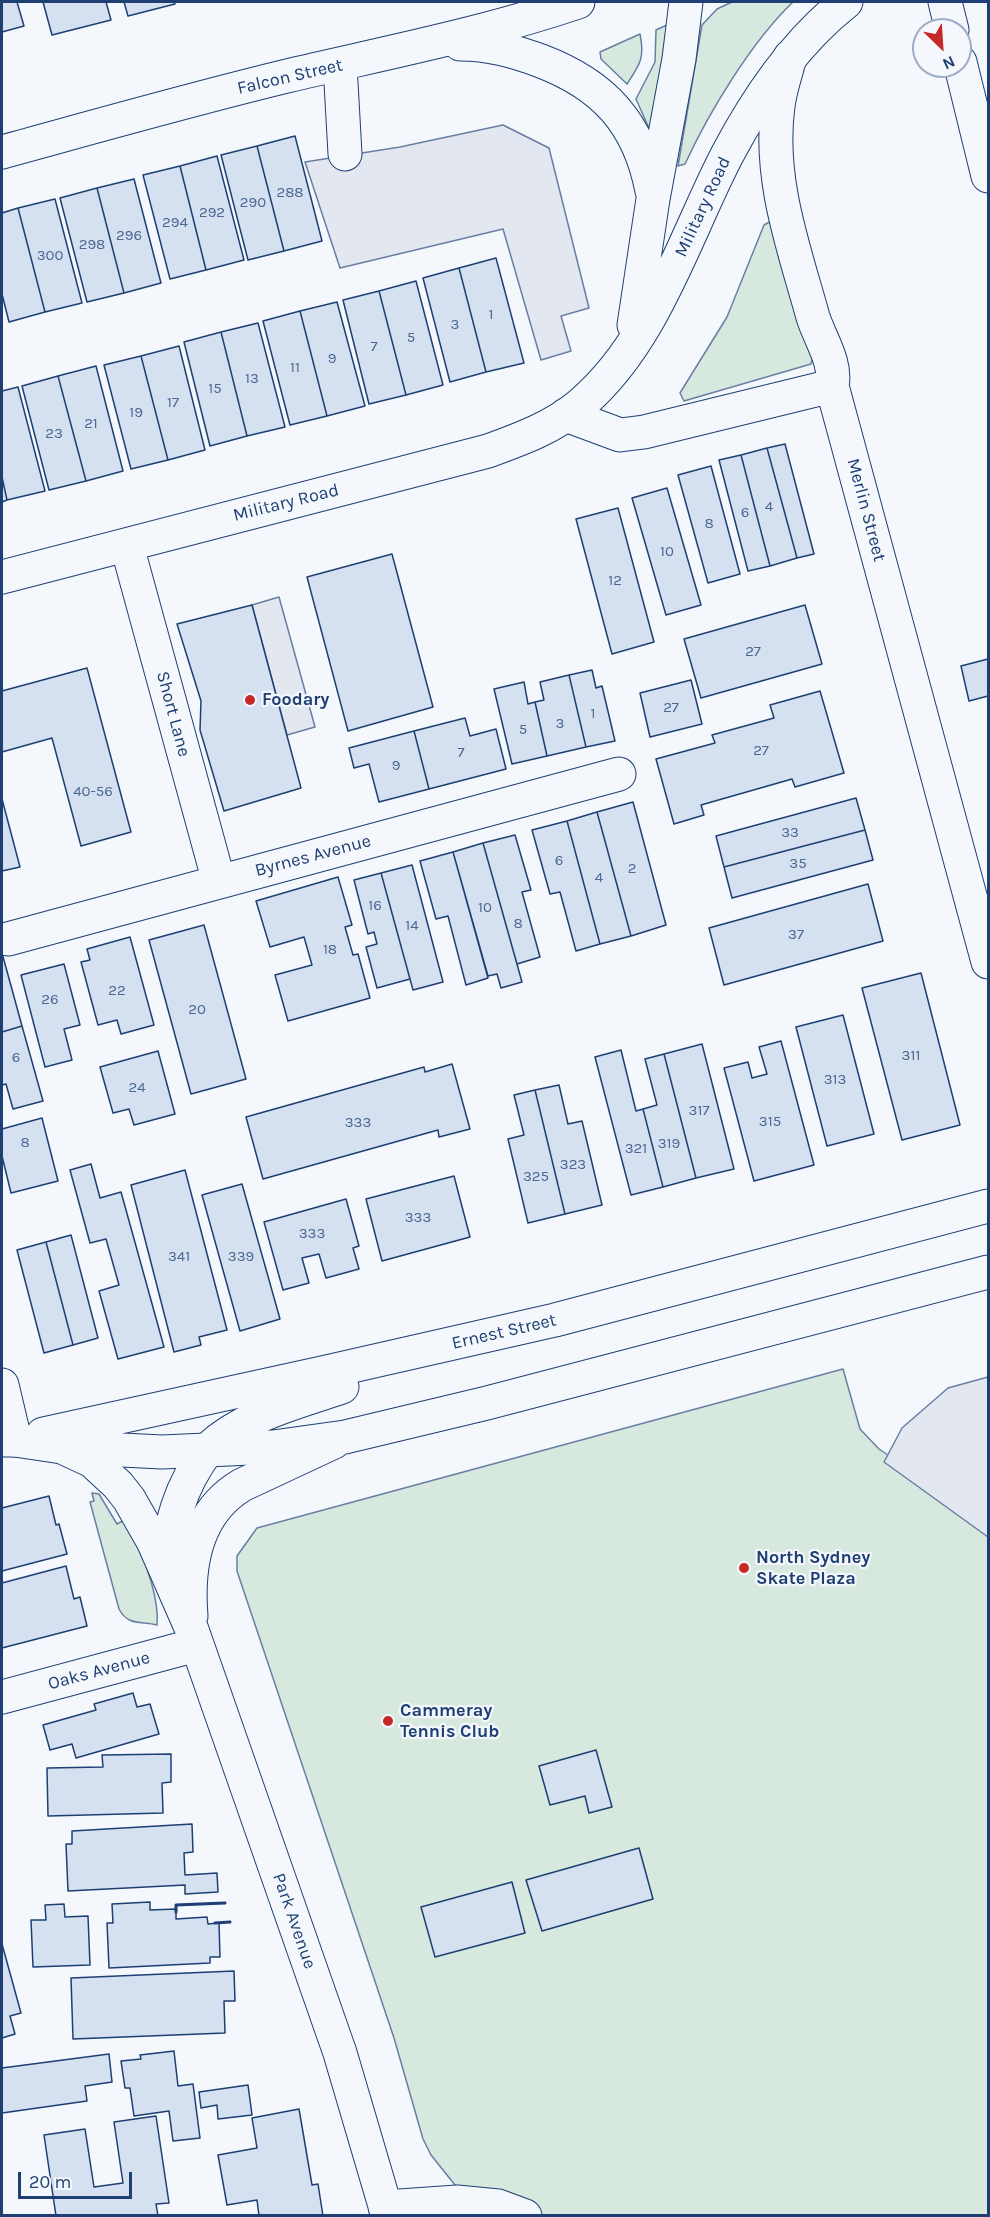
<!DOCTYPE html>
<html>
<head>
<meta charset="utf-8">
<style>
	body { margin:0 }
	#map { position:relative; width:990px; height:2217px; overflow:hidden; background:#f4f7fb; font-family:Karla,sans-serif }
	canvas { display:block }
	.frame { position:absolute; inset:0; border:3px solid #1d3f73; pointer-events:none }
	.north { position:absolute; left:912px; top:18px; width:60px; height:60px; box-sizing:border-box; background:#f4f7fb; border:2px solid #9eadc5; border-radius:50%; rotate:155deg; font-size:16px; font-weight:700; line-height:24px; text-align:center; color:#1d3f73 }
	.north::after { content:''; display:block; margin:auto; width:21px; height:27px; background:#c62828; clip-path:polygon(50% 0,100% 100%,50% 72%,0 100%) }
	.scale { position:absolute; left:18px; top:2172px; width:114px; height:27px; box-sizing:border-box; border:3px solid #1d3f73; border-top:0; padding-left:8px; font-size:18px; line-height:21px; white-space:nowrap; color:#1d3f73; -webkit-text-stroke:4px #f4f7fb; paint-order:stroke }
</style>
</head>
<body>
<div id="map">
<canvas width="990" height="2217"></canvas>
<div class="frame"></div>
<div class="north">N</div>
<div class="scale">20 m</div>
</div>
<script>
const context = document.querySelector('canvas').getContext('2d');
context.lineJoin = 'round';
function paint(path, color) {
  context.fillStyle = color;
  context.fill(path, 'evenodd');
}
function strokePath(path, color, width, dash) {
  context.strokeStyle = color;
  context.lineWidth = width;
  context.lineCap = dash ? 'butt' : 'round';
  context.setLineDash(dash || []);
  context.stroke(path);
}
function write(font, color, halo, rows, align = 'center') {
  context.font = font + ' Karla,sans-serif';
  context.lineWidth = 4.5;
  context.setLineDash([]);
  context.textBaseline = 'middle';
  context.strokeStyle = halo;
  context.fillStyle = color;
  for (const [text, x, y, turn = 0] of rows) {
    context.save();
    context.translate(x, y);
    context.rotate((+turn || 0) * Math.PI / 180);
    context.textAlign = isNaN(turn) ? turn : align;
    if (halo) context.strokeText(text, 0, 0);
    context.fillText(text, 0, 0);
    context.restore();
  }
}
const green = new Path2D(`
	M732,2H793C752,41 709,112 685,164L678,166L702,25L717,9Z
	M667,25L652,135L636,99L655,62L656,30Z
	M640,34C645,58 640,64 627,84L601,59L600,52Z
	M773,220L814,353L811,364L684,401L680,393L727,317L764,225Z
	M843,1369L860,1429L879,1449L988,1522V2215H442L455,2185L431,2155L423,2139L394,2038L237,1571V1556L257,1528Z
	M92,1493L99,1494L117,1524L126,1519C140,1548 160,1594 157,1625C140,1621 128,1626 119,1609L90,1502L94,1501Z`);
paint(green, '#d7e8df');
strokePath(green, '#687fa3', 1.5);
const parking = new Path2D(`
	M503,125L549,148L589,308L561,316L571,351L541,360L503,229L340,268L305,162L400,147Z
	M279,597L315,727L287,735L252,605Z
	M988,1377V1537L884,1462L902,1428L948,1388Z`);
paint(parking, '#e3e8f0');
strokePath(parking, '#687fa3', 1.5);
const building = new Path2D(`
	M2,2H17L24,26L2,32Z
	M43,2H106L111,20L52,35Z
	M124,2H174L175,4L128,16Z
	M295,136L322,241L284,251L257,146Z
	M257,146L284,251L248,260L221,155Z
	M217,156L244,260L206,270L180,166Z
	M180,166L206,270L170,279L143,175Z
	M134,179L161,283L124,293L97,188Z
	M97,188L124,293L87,302L60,198Z
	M55,199L82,303L45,312L18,208Z
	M18,208L45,312L9,322L2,294V213Z
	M496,258L524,363L486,372L459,268Z
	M459,268L486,372L450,382L423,278Z
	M416,281L443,385L406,395L379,291Z
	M379,291L406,395L369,404L343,300Z
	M337,302L365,406L327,416L300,311Z
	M300,311L327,416L290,425L263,321Z
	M258,323L285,427L247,436L221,332Z
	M221,332L247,436L210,446L184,342Z
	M179,346L205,450L168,460L141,356Z
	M141,356L168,460L131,469L104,365Z
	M96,366L123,471L86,481L58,376Z
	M58,376L86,481L49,490L22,386Z
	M18,387L45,491L7,500L2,477V391Z
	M785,444L814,554L797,558L767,448Z
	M767,448L797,558L770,566L741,455Z
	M741,455L770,566L748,571L719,460Z
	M711,466L740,574L708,583L678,475Z
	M2,477L7,500L2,502Z
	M667,488L701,605L666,615L632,498Z
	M618,508L654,642L612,654L576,519Z
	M392,554L433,707L348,731L307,577Z
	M252,605L301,788L224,811L200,730L201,701L177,624Z
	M805,605L822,664L701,698L684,639Z
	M988,659V696L969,701L961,666Z
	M87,668L131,832L81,846L52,738L2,752V691Z
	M592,670L596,688L602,686L615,741L586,747L569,675Z
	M569,675L586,747L547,756L535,702L544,700L540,682Z
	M691,680L702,724L650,737L640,693Z
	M524,682L528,704L535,702L547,756L512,764L494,689Z
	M820,691L844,773L795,787L792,779L701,805L704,815L674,824L656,759L715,743L712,735L774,718L770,705Z
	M465,718L470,736L496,729L506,769L429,789L414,731Z
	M414,731L429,789L379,802L369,764L354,768L349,748Z
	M856,798L865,830L724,867L716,836Z
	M2,799L20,867L2,871Z
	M633,802L666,925L631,936L597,812Z
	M597,812L631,936L600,944L567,821Z
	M567,821L600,944L576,951L560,892L550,894L532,830Z
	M865,830L873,860L732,898L724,867Z
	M515,835L531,890L522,892L540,957L517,964L483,843Z
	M483,843L522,982L501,988L497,974L488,976L453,852Z
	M453,852L488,978L466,985L448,916L436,919L420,861Z
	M412,865L443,982L413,990L381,873Z
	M381,873L410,979L377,988L366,947L377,944L374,932L368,934L354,880Z
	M338,877L352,925L345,927L353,955L358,954L370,998L288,1021L275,975L312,965L304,937L270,947L256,901Z
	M868,884L883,941L724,985L709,928Z
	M204,925L246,1079L191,1094L149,940Z
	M130,937L154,1025L121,1034L117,1020L98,1025L81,962L90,960L87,949Z
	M2,953L22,1026L2,1032Z
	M64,964L80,1025L64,1029L72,1060L45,1067L21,975Z
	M921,973L960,1125L902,1140L862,988Z
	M843,1015L874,1134L827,1146L796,1027Z
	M22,1026L43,1101L13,1109L6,1084L2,1085V1032Z
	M781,1041L814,1165L754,1181L724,1068L748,1062L752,1078L767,1074L759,1047Z
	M702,1044L734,1169L696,1178L664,1054Z
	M621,1050L636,1111L643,1109L663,1187L631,1195L595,1057Z
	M158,1051L175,1114L134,1125L129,1109L113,1113L100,1067Z
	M664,1054L696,1178L663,1187L643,1109L657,1105L645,1059Z
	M452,1064L470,1129L439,1137L438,1130L263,1179L246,1117L424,1067L425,1072Z
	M559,1085L568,1124L582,1121L602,1205L565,1214L535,1090Z
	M535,1090L565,1214L528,1223L508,1139L524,1135L514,1095Z
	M42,1118L58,1181L11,1193L2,1156V1129Z
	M91,1164L100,1198L121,1192L164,1347L118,1359L99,1291L119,1285L106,1239L90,1243L70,1170Z
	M185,1170L227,1330L199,1337L201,1345L174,1352L131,1185Z
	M454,1176L470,1237L382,1261L366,1199Z
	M242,1184L280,1319L240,1331L202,1195Z
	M346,1199L359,1246L353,1248L359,1269L326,1278L319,1254L302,1258L309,1283L283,1290L264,1222Z
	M71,1235L98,1338L73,1345L46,1242Z
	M46,1242L73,1345L44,1353L17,1250Z
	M49,1496L56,1525L59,1524L67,1554L2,1571V1508Z
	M66,1566L74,1599L80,1597L87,1626L2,1648V1583Z
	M133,1693L137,1707L150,1704L159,1734L76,1758L72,1744L50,1750L43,1725L96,1710L94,1704Z
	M596,1750L612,1807L589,1813L585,1796L550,1805L539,1766Z
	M171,1754V1782L162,1783L163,1813L48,1816L47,1768L103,1767L102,1755Z
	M192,1824L193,1852L184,1853L185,1875L217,1873L218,1892L185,1894V1885L68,1891L66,1844H72V1831Z
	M639,1848L653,1899L542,1931L526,1880Z
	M512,1882L525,1933L435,1957L421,1907Z
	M150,1902V1910L176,1909V1919L207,1917L208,1924L219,1923L220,1957H210V1963L109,1968L107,1923H113L112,1904Z
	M64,1904L65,1917L88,1916L90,1965L33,1967L31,1920H46L45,1905Z
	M2,1944L21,2013L10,2016L15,2034L2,2038Z
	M234,1971L235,2001H224L225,2033L73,2039L71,1978Z
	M174,2051L178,2086L193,2084L200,2138L173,2141L169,2111L134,2116L130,2088H125L121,2061L141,2059L140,2055Z
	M109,2054L112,2082L85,2086L87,2101L2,2113V2068Z
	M248,2085L252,2115L218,2119L217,2105L201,2108L199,2092Z
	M299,2109L312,2185L318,2184L323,2216H259L257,2200L227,2205L218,2155L257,2148L252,2118Z
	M156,2116L169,2203L156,2204L158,2216H56L44,2135L85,2129L94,2187L123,2183L114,2122Z`);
paint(building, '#d5e0f0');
strokePath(building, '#1d3f73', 1.5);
const minor = new Path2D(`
	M945,2L952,30
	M790,57C786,73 780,89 778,106C768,179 794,248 813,317C820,339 837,363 832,386L988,962
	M960,62L988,176
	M340,65L345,154
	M566,415L620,435L644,432L832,386
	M127,546L219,882
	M8,939L619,774
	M2,1385L15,1440
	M62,1447L92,1461L118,1485L129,1499L153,1541L192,1630L340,2053L388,2216
	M171,1571C164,1530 183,1482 208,1449
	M191,1616C187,1566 195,1513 242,1485L334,1442
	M2,1697L196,1645
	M385,2207L457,2202L498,2206L525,2216`);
const major = new Path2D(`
	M43,1434L326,1372L555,1320L988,1206
	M2,1440H15L62,1447L162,1452L273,1447L345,1437L487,1403L988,1272
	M208,1449C244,1415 296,1403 342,1387`);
const highway = new Path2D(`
	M460,44C489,44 514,51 541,61C604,85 639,123 652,191
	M2,152C97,126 192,99 287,76C385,53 483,34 578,2
	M634,325L653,199L679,59L686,2
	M2,577L488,451C521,439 554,427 581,404C654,342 684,238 727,155C757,98 795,42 846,2`);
strokePath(minor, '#1d3f73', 35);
strokePath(major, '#1d3f73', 35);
strokePath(highway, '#1d3f73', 35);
strokePath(minor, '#f4f7fb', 33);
strokePath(major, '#f4f7fb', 33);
strokePath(highway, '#f4f7fb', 33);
strokePath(new Path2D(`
	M176,1912V1905L225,1903
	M215,1923L230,1922`), '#1d3f73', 3);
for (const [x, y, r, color] of [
	[250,700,6,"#c62828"],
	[744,1568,6,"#c62828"],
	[388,1721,6,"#c62828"]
]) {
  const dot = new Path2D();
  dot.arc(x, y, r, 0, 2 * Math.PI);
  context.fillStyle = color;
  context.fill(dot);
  strokePath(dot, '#f4f7fb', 2);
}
write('15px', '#4b6792', null, [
	["288",290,193],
	["290",253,203],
	["292",212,213],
	["294",175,223],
	["296",129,236],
	["298",92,245],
	["300",50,256],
	["1",491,315],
	["3",455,325],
	["5",411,338],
	["7",374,347],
	["9",332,359],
	["11",295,368],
	["13",252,379],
	["15",215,389],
	["17",173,403],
	["19",136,413],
	["21",91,424],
	["23",54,434],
	["4",769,507],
	["6",745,513],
	["8",709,524],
	["10",667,552],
	["12",615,581],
	["27",753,652],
	["27",671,708],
	["1",593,714],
	["3",560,724],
	["5",523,730],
	["27",761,751],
	["7",461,753],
	["9",396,766],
	["40-56",93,792],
	["33",790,833],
	["6",559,861],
	["35",798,864],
	["2",632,869],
	["4",599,878],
	["16",375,906],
	["10",485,908],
	["8",518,924],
	["14",412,926],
	["37",796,935],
	["18",330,950],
	["22",117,991],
	["26",50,1000],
	["20",197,1010],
	["311",911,1056],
	["6",16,1058],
	["313",835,1080],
	["24",137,1088],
	["317",699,1111],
	["315",770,1122],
	["333",358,1123],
	["8",25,1143],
	["319",669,1144],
	["321",636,1149],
	["323",573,1165],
	["325",536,1177],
	["333",418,1218],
	["333",312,1234],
	["341",179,1257],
	["339",241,1257]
]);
write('18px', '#1d3f73', '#f4f7fb', [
	["Falcon Street",290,77,-13],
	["Military Road",703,207,-65],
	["Military Road",286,503,-14],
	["Merlin Street",866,510,75],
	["Short Lane",173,714,75],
	["Byrnes Avenue",313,856,-15],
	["Ernest Street",504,1332,-13],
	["Oaks Avenue",99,1671,-15],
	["Park Avenue",294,1921,71]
]);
write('bold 18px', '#1d3f73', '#f4f7fb', [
	["Foodary",262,700],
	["North Sydney",756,1558],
	["Skate Plaza",756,1579],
	["Cammeray",400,1711],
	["Tennis Club",400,1732]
], 'left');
</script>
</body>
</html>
